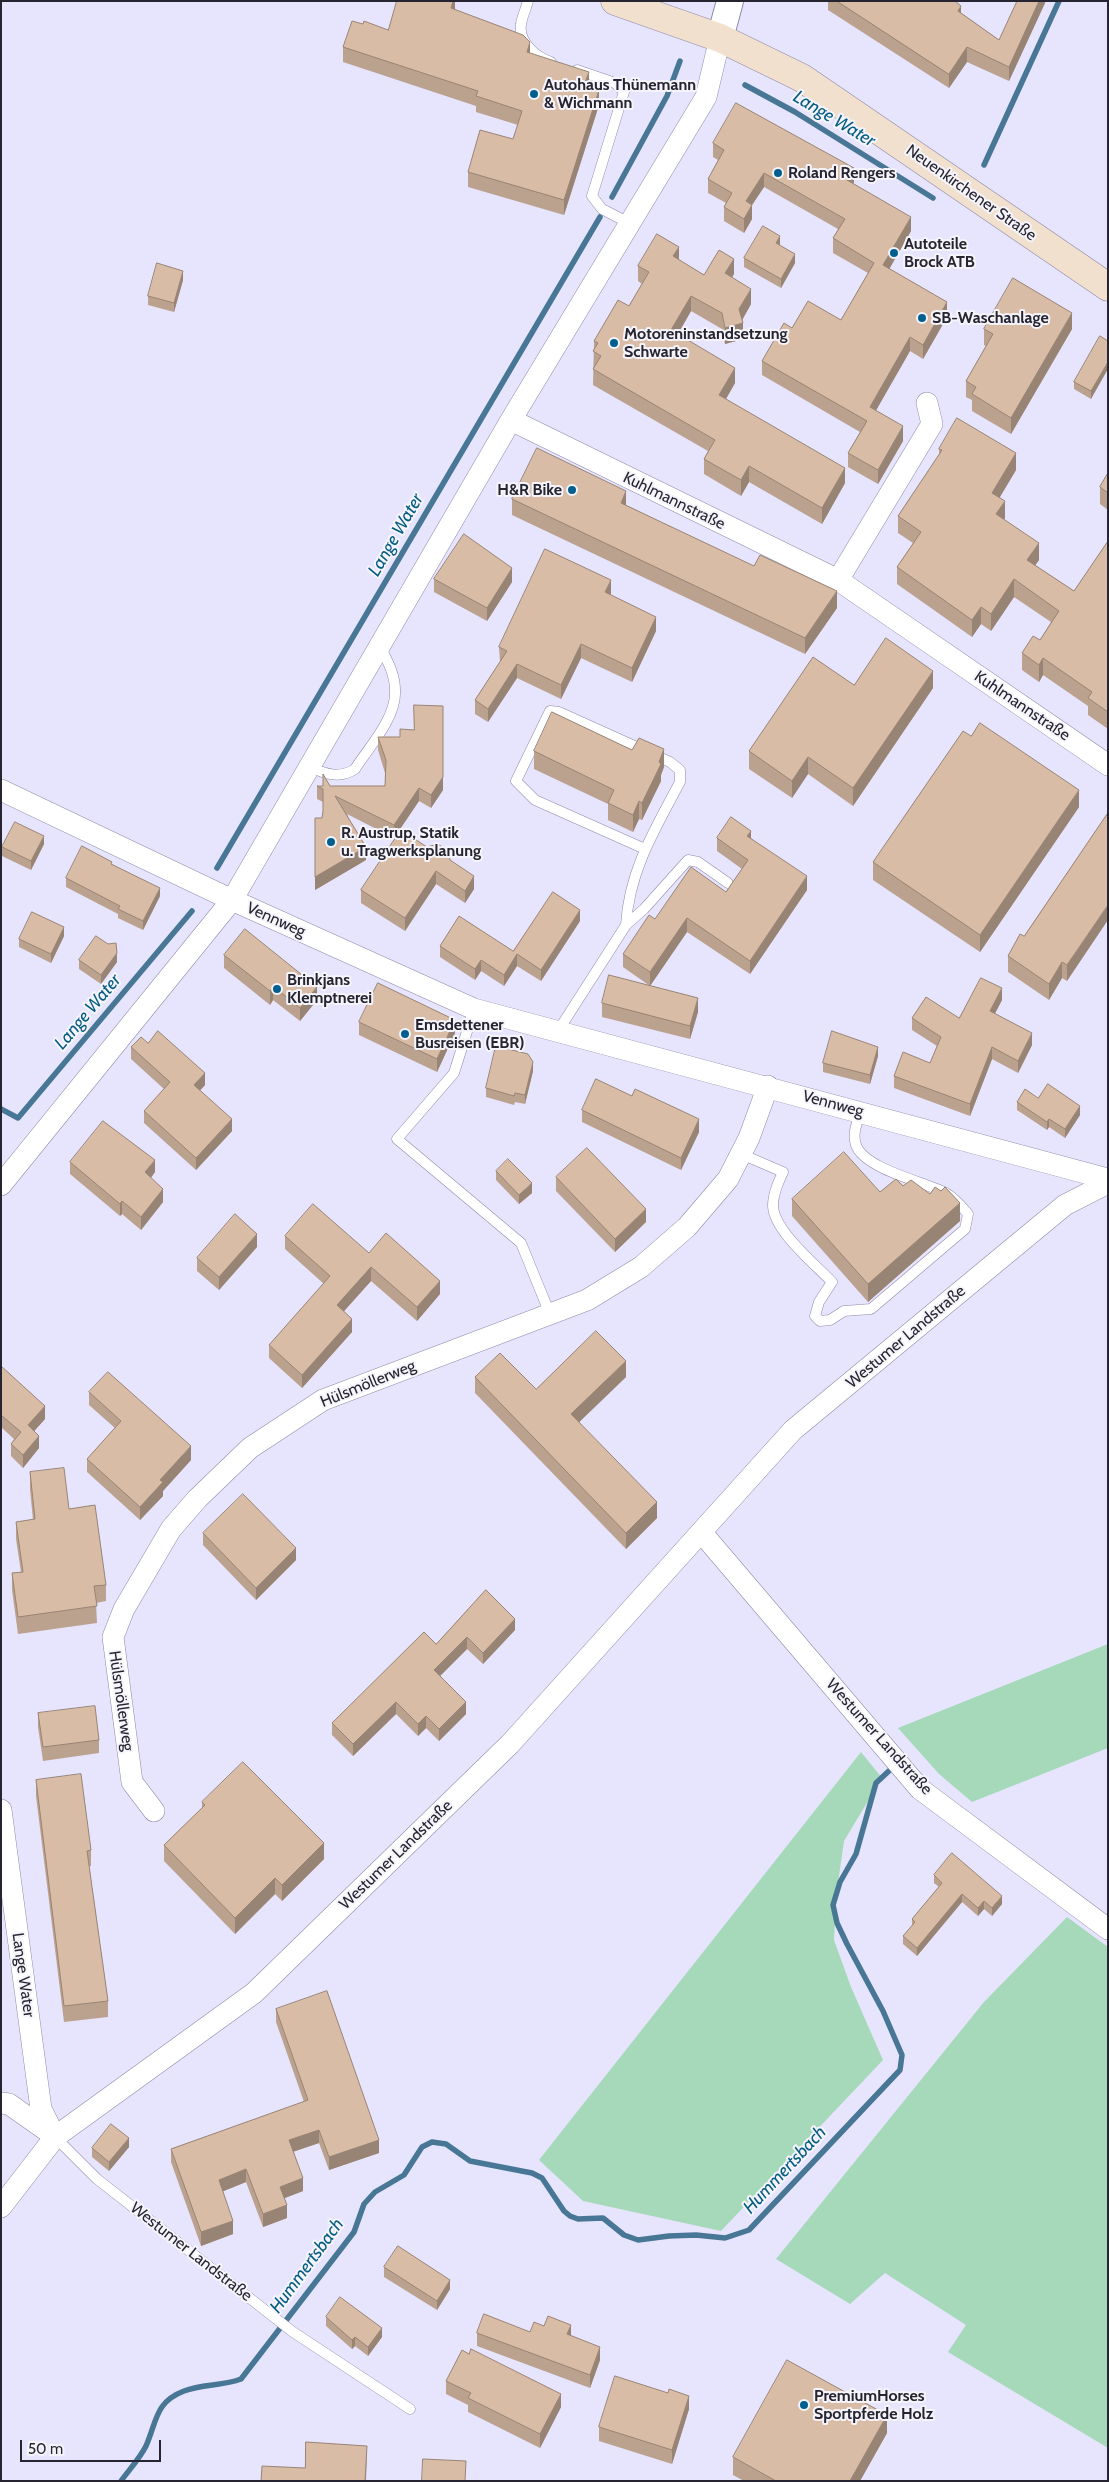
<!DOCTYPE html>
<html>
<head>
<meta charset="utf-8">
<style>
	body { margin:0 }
	#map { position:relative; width:1109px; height:2482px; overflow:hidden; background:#e7e4fe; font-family:Cabin,sans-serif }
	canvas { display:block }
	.frame { position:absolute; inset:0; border:2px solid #262430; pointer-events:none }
	.scale { position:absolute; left:20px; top:2440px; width:141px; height:22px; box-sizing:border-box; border:2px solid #262430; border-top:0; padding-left:6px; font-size:15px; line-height:18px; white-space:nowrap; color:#262430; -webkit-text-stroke:4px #f5f4fa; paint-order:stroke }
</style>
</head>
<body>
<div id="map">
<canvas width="1109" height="2482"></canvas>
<div class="frame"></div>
<div class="scale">50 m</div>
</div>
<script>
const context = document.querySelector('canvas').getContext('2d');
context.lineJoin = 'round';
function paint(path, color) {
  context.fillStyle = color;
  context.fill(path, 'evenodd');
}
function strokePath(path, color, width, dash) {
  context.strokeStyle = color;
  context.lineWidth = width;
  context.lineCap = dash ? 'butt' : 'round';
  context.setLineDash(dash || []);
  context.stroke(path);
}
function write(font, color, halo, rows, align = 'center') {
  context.font = font + ' Cabin,sans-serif';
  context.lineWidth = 4;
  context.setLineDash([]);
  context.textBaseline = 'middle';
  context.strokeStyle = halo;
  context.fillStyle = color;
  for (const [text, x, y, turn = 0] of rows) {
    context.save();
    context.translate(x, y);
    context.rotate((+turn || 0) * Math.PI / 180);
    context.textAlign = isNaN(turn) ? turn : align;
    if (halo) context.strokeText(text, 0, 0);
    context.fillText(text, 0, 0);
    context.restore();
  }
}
paint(new Path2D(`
	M1108,1644V1748L972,1802L939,1774L898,1728Z
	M861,1752L882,1778L844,1841L836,1897L834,1940L851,1987L883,2060L721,2231L583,2201L539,2160Z
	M1067,1917L1108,1947V2448L948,2352L966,2325L885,2273L850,2304L776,2259L984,2002Z`), '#a6d9b9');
strokePath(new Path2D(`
	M745,85L795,112L933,198
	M984,165L1059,1
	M612,197L667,96L680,61
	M217,868L600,217
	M1,1109L18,1118L192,911
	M121,2481C129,2470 140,2458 146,2446C157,2421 155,2402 184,2391C202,2384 223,2386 241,2379L354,2232L364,2204L375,2192L404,2175L422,2147L432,2142L446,2144L470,2161L532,2173L542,2178L564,2211L570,2216L578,2219L603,2218L624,2235L638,2240L669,2236L696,2235L725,2238L749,2230L900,2070L902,2055L883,2011L847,1944L837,1923L833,1905L840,1882L856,1854L876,1783L891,1769`), '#487695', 5.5);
const service = new Path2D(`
	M528,1C526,9 522,17 521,24C518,42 536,57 551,62
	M577,70L615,83L624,92L592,196L602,209L629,223
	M310,767C325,774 340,779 355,769C369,747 397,717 395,690C395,674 387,660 380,646
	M626,925C629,871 655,829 680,782V770L670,762L559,712L550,711L516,781L535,800L645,849
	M474,1009L454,1073L397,1139L521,1243L550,1314
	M558,1031L626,925L644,909L688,860L698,862L728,883
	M741,1154L783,1172C778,1183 773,1194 773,1206C774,1231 815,1264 832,1282L819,1302L815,1316L820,1321L830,1320L844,1311L871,1309L965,1229L968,1214C962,1207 955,1198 946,1193C925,1182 864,1169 856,1145C852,1133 857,1123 861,1112
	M55,2137L97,2179L293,2332L410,2409`);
const minor = new Path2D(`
	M511,420L838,580L1108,765
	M838,580L932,424L927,403
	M1,790L232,900L474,1009L1108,1179
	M1,1185L232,900L511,420L706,97L720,38
	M702,1533L920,1789L1108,1929
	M1,1810L41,2109L55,2137
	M154,1811L132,1782L113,1637L124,1609L171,1529L197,1499L250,1448L323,1400L587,1300L641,1267L687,1227L728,1179L749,1138L768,1086
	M1,2103L9,2104L53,2135
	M1,2207L55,2137L254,1993L510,1744L793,1430L1065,1205L1108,1183`);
const tertiary = new Path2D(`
	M720,38L730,1`);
const secondary = new Path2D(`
	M615,1L720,38L802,78L1108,287`);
strokePath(service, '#8e8aa8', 11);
strokePath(minor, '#8e8aa8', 22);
strokePath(tertiary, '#8e8aa8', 28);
strokePath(secondary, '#8e8aa8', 29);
strokePath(service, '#fff', 10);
strokePath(minor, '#fff', 21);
strokePath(tertiary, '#fff', 26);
strokePath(secondary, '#f1e0cd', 28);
paint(new Path2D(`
	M455,1V9L589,87L599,105L564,215L468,187V172L513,139L518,125L476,112V106L343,62V47L363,24L388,30Z
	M828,1H955L961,13L999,40L1045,1V3L1009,81L967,62L949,88L828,10Z
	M713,143L854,182L853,184L911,231L889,269L947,317L923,359L910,351L876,410L903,441L878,484L848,467V453L860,432L762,375V361L792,328L841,320L868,273L833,253V238L838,229L764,187L752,205V219L744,233L724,221V207L726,203L708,193V179L718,160L713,157Z
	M780,245L795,263L781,288L744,267V258Z
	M679,260L704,275L734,274L732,277L751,304L742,320L743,339L725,344L722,329L691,311L678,334L735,383L726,399L845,483L822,524L749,482L741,496L704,474V459L708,451L593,385L594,341L629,306L642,284L638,281V266Z
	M183,280L174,312L148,305V296Z
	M984,329H1072L1011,434L972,411V400L966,397V381L986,346L984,345Z
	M1108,341L1091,399L1074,389V382Z
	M939,449L1016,470L1000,497L1005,518L1004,519L1039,560L1035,565L1074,591L1108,541V729L1088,715V706L1043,675L1039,682L1022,670V653L1040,640L1051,622L1014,597L991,631L981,624L972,637L897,584V567L913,543L898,533V516L939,455Z
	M1108,473V510L1100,504V487Z
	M512,499L626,505L837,608L805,654L512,515Z
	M434,579L512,582L487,621L434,592Z
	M611,594L610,595L656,631L632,682L581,658L561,699L517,678L488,722L475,714V700L500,662L499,647Z
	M854,685L933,688L853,806L808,774L792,798L749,769V751Z
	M971,736L1079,807L980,952L873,880V862Z
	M378,737L443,790L431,808L419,801L394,838L347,814L366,860L315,890V818H322L323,811V802L317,799V786H385V773L378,750Z
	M534,751L664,767L661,775V781L642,820L639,819L633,832L608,820V804L534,769Z
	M1108,813L1067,981L1062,978L1049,1000L1008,972V956L1024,936Z
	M717,838H751L807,890L750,974L687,932L650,986L623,967V954L655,919L726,892L742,869L717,851Z
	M44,844L31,870L2,856V847Z
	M427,847L450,860L474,889L465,903L436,884L405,931L361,903V890Z
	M112,864L160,896L143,930L118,918V914L66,887V878Z
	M580,921L541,981L517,966L504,986L481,971L475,980L440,957V946L513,951Z
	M64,936L51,963L19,947V939Z
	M108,944L117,962L101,984L79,969V960Z
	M224,955L317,1000L300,1021L273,1000L270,1005L224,968Z
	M1002,1000L995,1013L1032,1045L1018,1073L992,1059L970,1116L894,1088V1076L930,1063L937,1046L912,1030V1018H959Z
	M602,1003L698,1012L690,1039L602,1017Z
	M359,1022L455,1033L437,1072L359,1035Z
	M148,1043L205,1085L200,1090L232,1131L196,1170L144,1123V1111L164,1089L131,1059V1047Z
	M878,1056L870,1084L823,1072V1063Z
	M533,1071L525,1104L515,1102L514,1105L486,1097V1088Z
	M1038,1098L1080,1115L1065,1138L1049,1127L1047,1130L1017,1110V1102Z
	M582,1110L699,1132L681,1170L582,1122Z
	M70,1162L155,1172L151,1178L163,1202L141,1230L122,1214L120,1216L70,1174Z
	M496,1171L532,1193L519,1204L496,1180Z
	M556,1177L646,1222L615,1252L556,1191Z
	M903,1186L960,1221L868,1302L792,1216V1199L880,1192Z
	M285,1236L369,1253L440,1294L417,1321L371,1281L344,1311L352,1332L302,1388L269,1358V1345L324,1284L285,1249Z
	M257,1247L219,1290L197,1271V1258Z
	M1,1366L45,1419L34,1431L39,1448L23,1468L11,1456V1444L14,1439L1,1427Z
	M475,1377L536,1389L626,1377L579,1422L657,1518L626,1549L475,1393Z
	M89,1392L191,1460L163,1491V1496L140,1520L87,1472V1459L115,1428L89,1405Z
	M30,1472L69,1509L106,1585V1601L96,1603L97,1623L18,1634L12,1590V1573L21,1572L16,1539V1522L33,1520L30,1489Z
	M203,1533L296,1560L256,1600L203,1545Z
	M486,1590L515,1630L483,1664L467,1649L440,1676L466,1714L439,1741L426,1728L418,1736L396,1714L353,1756L332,1735V1723L436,1644Z
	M38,1713L99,1740V1753L43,1761L38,1727Z
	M36,1780L91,1850V1866H89L108,2001V2017L64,2022L36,1796Z
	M202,1802L324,1859L282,1901L275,1894L235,1934L164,1861V1845L202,1808Z
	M934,1875L1002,1904L992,1916L984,1909L978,1916L962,1902L917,1956L903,1944V1936L912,1926V1919L939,1887L934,1883Z
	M276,2009L379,2153L329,2170L319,2143L293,2152L303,2191L284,2198L287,2218L263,2227L246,2182L223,2191L233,2234L201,2246L171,2162V2149L304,2102L276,2022Z
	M129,2147L109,2171L92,2157V2148Z
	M384,2267L450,2289L437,2310L384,2277Z
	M326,2317L382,2337L368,2356L355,2346L352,2349L326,2326Z
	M530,2332L571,2336L600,2360L590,2388L477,2346V2333Z
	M469,2354L561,2407L540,2448L468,2412V2405L446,2394V2381Z
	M689,2409L672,2464L599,2441V2427Z
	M887,2433L860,2481H744L733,2475V2457Z`), '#bba28f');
paint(new Path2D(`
	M453,1H455V10L451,8Z
	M1039,1H1045V3L1009,81V67Z
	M961,6V20L958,11Z
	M530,42V57L527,52Z
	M967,47V62L949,88V74Z
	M589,72V87L584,85Z
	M599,90V105L564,215V200Z
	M854,168V182L847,194V180Z
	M764,173V187L752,205V219L744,233V219L746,201Z
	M911,217V231L883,280V265Z
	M780,236V245L776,243Z
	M679,247V263L673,256Z
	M795,254V263L781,288V279Z
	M734,259V274L725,289V273Z
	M183,271V280L174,312V303Z
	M751,289V304L740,324L743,323V339L725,344V328L739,309Z
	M691,296V311L671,346V330Z
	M947,302V317L923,359V345Z
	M1072,313V329L1011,434V418Z
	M910,337V351L870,421V407Z
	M1108,362V369L1091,399V391Z
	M735,368V383L719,411V395Z
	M903,426V441L878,484V470Z
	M1016,453V470L992,510V493Z
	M749,466V482L741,496V480Z
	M845,468V483L822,524V508Z
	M626,491V508L621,503Z
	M1005,501V518L996,531V514Z
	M1039,543V560L1027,577V560Z
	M512,568V582L487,621V608Z
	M1014,579V597L991,631V614Z
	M611,580V594L605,606V592Z
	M837,591V608L805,654V638Z
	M981,607V624L972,637V620Z
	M656,617V631L632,682V668Z
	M581,644V658L561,699V685Z
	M1043,658V675L1039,682V665Z
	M517,664V678L488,722V709Z
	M933,671V688L853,806V788Z
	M443,706V790L431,808V795Z
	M664,749V767L661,775V781L642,820V803Z
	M808,757V774L792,798V781Z
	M419,788V801L394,838V825Z
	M1079,790V807L980,952V935Z
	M639,801V819L633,832V815Z
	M751,831V844L747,836Z
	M44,836V844L31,870V861Z
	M366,847V860L315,890V877Z
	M436,871V884L405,931V918Z
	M474,876V889L465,903V891Z
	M807,876V890L750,974V961Z
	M160,888V896L143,930V921Z
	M1108,905V920L1067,981V965Z
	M580,910V921L541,981V970Z
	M687,918V932L650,986V972Z
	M64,927V936L51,963V954Z
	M117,953V962L101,984V975Z
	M517,954V966L504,986V975Z
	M481,960V971L475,980V969Z
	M1062,962V978L1049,1000V984Z
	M273,986V1000L270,1005V991Z
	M317,987V1000L300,1021V1008Z
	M1002,988V1000L990,1023V1011Z
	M698,998V1012L690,1039V1026Z
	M455,1020V1033L437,1072V1059Z
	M1032,1033V1045L1018,1073V1061Z
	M878,1047V1056L870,1084V1075Z
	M992,1047V1059L970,1116V1104Z
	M533,1062V1071L525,1104V1095Z
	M205,1073V1085L194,1097V1085Z
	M1080,1106V1115L1065,1138V1129Z
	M232,1119V1131L196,1170V1158Z
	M699,1119V1132L681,1170V1158Z
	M1049,1119V1127L1047,1130V1122Z
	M155,1160V1172L145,1185V1172Z
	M532,1183V1193L519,1204V1195Z
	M163,1189V1202L141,1230V1217Z
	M122,1201V1214L120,1216V1204Z
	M960,1203V1221L868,1302V1284Z
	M646,1209V1222L615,1252V1239Z
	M257,1234V1247L219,1290V1277Z
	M371,1267V1281L337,1319V1305Z
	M440,1281V1294L417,1321V1307Z
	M352,1319V1332L302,1388V1375Z
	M626,1361V1377L571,1430V1414Z
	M45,1406V1419L28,1438V1425Z
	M39,1436V1448L23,1468V1455Z
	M191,1446V1460L163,1491V1496L140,1520V1507L160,1480Z
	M657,1502V1518L626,1549V1533Z
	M296,1548V1560L256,1600V1588Z
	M515,1619V1630L483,1664V1653Z
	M467,1637V1649L434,1682V1670Z
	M396,1702V1714L353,1756V1744Z
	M466,1702V1714L439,1741V1729Z
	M426,1716V1728L418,1736V1724Z
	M324,1843V1859L282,1901V1885Z
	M275,1878V1894L235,1934V1918Z
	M962,1894V1902L917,1956V1948Z
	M1002,1896V1904L992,1916V1908Z
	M984,1901V1909L978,1916V1908Z
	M319,2130V2143L289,2153V2140Z
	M129,2138V2147L109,2171V2162Z
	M379,2140V2153L329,2170V2157Z
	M246,2169V2182L219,2193V2180Z
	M303,2178V2191L280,2200V2187Z
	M287,2205V2218L263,2227V2214Z
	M233,2221V2234L201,2246V2232Z
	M450,2280V2289L437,2310V2301Z
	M571,2325V2338L567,2334Z
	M382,2328V2337L368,2356V2347Z
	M355,2337V2346L352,2349V2340Z
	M600,2347V2360L590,2388V2375Z
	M561,2394V2407L540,2448V2434Z
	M689,2396V2409L672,2464V2450Z
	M887,2415V2433L860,2481H850Z
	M367,2446L366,2481H365Z`), '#988474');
const building = new Path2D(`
	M397,1H453L451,8L523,35L530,42L527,52L589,72L584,85L599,90L564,200L468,172L480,130L513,139L522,111L476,96L478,91L343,47L352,21L363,24L364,21L388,30Z
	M837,1H955L961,6L958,11L999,40L1017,1H1039L1009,67L967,47L949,74Z
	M736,103L854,168L847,180L911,217L883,265L947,302L923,345L910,337L870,407L903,426L878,470L848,453L867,421L762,361L784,323L792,328L808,301L841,320L874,263L833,238L845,219L764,173L746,201L752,205L744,219L724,207L732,193L708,179L724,150L713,143Z
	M763,226L780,236L776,243L795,254L781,279L744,258Z
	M657,234L679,247L673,256L704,275L719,250L734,259L725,273L751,289L739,309L743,323L725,328L722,313L691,296L671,330L735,368L719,395L845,468L822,508L749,466L741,480L704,459L715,440L593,369L601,356L593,351L598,343L594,341L618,300L629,306L649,272L638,266Z
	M157,263L183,271L174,303L148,296Z
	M1013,278L1072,313L1011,418L972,394L976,387L966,381L993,334L984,329Z
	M1100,336L1108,341V362L1091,391L1074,382Z
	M957,418L1016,453L992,493L1005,501L996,514L1039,543L1027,560L1074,591L1108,541V712L1088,698L1092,692L1043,658L1039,665L1022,653L1033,636L1040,640L1059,611L1014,579L991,614L981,607L972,620L897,567L921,532L898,516L942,450L939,449Z
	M537,448L626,491L621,503L754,566L760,555L837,591L805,638L512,499Z
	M1108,473V493L1100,487Z
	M464,534L512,568L487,608L434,579Z
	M545,549L611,580L605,592L656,617L632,668L581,644L561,685L517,664L488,709L475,700L507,651L499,647Z
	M886,638L933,671L853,788L808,757L792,781L749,751L813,657L854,685Z
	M414,705L443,706V777L431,795L419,788L394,825L335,796L366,847L315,877V818H322L323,811V789L317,786H323V774L330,786H385L386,760L378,737H400V729L414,730Z
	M552,712L632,750L639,738L664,749L659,762L661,764L642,803L639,801L633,815L608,803L614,790L534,751Z
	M980,723L1079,790L980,935L873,862L963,731L971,736Z
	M1108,813V905L1067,965L1062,962L1049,984L1008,956L1020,934L1024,936Z
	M731,817L751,831L747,836L807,876L750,961L687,918L650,972L623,954L649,915L655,919L691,867L726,892L748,860L717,838Z
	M15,822L44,836L31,861L2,847Z
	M401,830L427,847L438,844L448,851L450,860L474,876L465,891L436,871L405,918L361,890Z
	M82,846L112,862L111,864L160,888L143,921L118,909L120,906L66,878Z
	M553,892L580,910L541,970L517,954L504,975L481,960L475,969L440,946L459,916L513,951Z
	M32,912L64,927L51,954L19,939Z
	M245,929L317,987L300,1008L273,986L270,991L224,955Z
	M96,936L108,944L116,943L117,953L101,975L79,960Z
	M609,975L698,998L690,1026L602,1003Z
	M981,978L1002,988L990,1011L1032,1033L1018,1061L992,1047L970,1104L894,1076L903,1052L930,1063L941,1037L912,1018L926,997L959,1018Z
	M378,983L455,1020L437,1059L359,1022Z
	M158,1031L205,1073L194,1085L232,1119L196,1158L144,1111L170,1082L131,1047L141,1037L148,1043Z
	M832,1031L878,1047L870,1075L823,1063Z
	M496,1046L528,1054L533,1062L525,1095L515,1093L514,1096L486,1088Z
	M596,1079L632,1096L635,1089L699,1119L681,1158L582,1110Z
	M1048,1084L1080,1106L1065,1129L1049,1119L1047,1122L1017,1102L1025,1089L1038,1098Z
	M103,1121L155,1160L145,1172L163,1189L141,1217L122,1201L120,1204L70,1162Z
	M587,1148L646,1209L615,1239L556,1177Z
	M844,1152L880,1192L896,1179L903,1186L911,1180L930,1194L935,1187L941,1191L945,1187L960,1203L868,1284L792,1199Z
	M508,1159L532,1183L519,1195L496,1171Z
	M313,1204L369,1253L386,1233L440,1281L417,1307L371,1267L337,1305L352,1319L302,1375L269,1345L330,1276L285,1236Z
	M235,1214L257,1234L219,1277L197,1258Z
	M596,1331L626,1361L571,1414L657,1502L626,1533L475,1377L500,1353L536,1389Z
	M1,1366L45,1406L28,1425L39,1436L23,1455L11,1444L21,1432L1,1415Z
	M108,1372L191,1446L160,1480L163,1482L140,1507L87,1459L121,1421L89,1392Z
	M64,1468L69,1509L95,1505L106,1585L94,1586L97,1606L18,1617L12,1573L23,1572L16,1522L35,1519L30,1472Z
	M243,1494L296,1548L256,1588L203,1533Z
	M486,1590L515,1619L483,1653L467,1637L434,1670L466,1702L439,1729L426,1716L418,1724L396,1702L353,1744L332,1723L424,1632L436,1644Z
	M95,1706L99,1740L43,1747L38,1713Z
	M243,1762L324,1843L282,1885L275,1878L235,1918L164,1845L205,1805L202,1802Z
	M81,1774L91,1850L87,1851L108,2001L64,2006L36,1780Z
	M952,1853L1002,1896L992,1908L984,1901L978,1908L962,1894L917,1948L903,1936L915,1922L912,1919L942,1883L934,1875Z
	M327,1991L379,2140L329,2157L319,2130L289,2140L303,2178L280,2187L287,2205L263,2214L246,2169L219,2180L233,2221L201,2232L171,2149L308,2100L276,2009Z
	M111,2124L129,2138L109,2162L92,2148Z
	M398,2246L450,2280L437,2301L384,2267Z
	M340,2297L382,2328L368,2347L355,2337L352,2340L326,2317Z
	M484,2314L530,2332L534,2322L544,2326L548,2316L571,2325L567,2334L600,2347L590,2375L477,2333Z
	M471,2349L561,2394L540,2434L468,2398L471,2393L446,2381L462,2350L469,2354Z
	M787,2360L887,2415L850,2481H776L733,2457Z
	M615,2376L668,2393L669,2389L689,2396L672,2450L599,2427Z
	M306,2442L367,2446L365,2481H261L262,2466L305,2468Z
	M423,2459L466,2461L465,2481H422Z`);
paint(building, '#d9bca6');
strokePath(building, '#988474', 1);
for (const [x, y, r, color] of [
	[534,94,5,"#005f8f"],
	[778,173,5,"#005f8f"],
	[894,253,5,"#005f8f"],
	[922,318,5,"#005f8f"],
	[614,343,5,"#005f8f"],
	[572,490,5,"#005f8f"],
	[331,842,5,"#005f8f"],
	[277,989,5,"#005f8f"],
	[405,1034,5,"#005f8f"],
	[804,2405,5,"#005f8f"]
]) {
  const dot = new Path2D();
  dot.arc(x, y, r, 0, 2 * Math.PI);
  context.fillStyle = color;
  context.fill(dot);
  strokePath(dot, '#f5f4fa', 2);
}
write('bold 16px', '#262430', '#f5f4fa', [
	["Autohaus Thünemann",544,85],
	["& Wichmann",544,103],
	["Roland Rengers",788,173],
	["Autoteile",904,244],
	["Brock ATB",904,262],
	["SB-Waschanlage",932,318],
	["Motoreninstandsetzung",624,334],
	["Schwarte",624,352],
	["H&R Bike",562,490,"right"],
	["R. Austrup, Statik",341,833],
	["u. Tragwerksplanung",341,851],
	["Brinkjans",287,980],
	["Klemptnerei",287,998],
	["Emsdettener",415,1025],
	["Busreisen (EBR)",415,1043],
	["PremiumHorses",814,2396],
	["Sportpferde Holz",814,2414]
], 'left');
write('16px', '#262430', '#f5f4fa', [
	["Neuenkirchener Straße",971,193,35],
	["Kuhlmannstraße",674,501,26],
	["Kuhlmannstraße",1022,706,34],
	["Vennweg",276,920,24],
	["Vennweg",833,1104,15],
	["Westumer Landstraße",906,1337,-40],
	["Hülsmöllerweg",368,1384,-22],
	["Hülsmöllerweg",121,1701,82],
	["Westumer Landstraße",879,1737,48],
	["Westumer Landstraße",396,1855,-44],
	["Lange Water",23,1975,82],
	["Westumer Landstraße",191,2252,38]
]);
write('italic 18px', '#055d84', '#f5f4fa', [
	["Lange Water",834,119,31],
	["Lange Water",396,535,-60],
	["Lange Water",88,1012,-50],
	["Hummertsbach",785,2170,-47],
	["Hummertsbach",307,2266,-54]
]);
</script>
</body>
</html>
